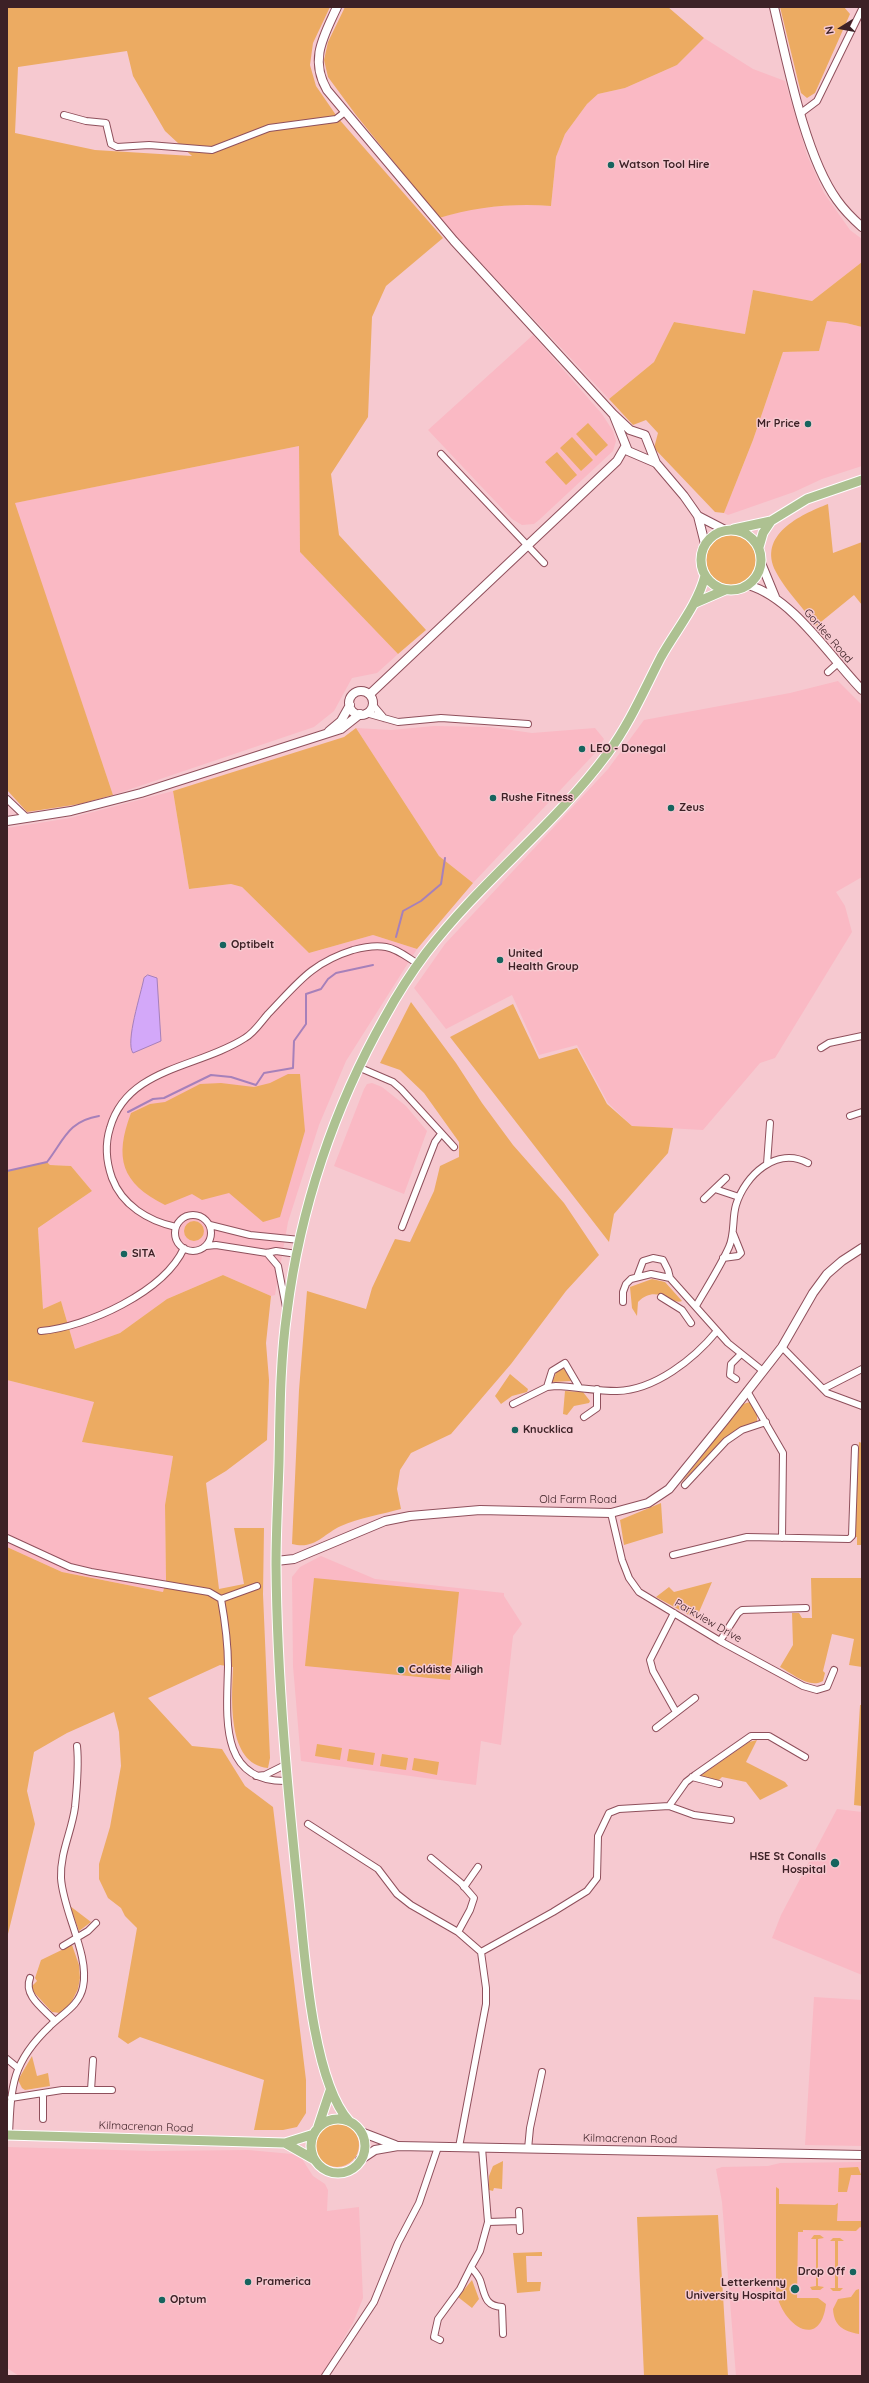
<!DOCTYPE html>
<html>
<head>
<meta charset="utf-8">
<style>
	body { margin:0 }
	#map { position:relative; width:869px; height:2383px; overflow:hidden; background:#f6c9d0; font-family:Quicksand,sans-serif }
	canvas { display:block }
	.frame { position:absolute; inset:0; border:8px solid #3d2126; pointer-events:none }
	.north { position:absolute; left:821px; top:8px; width:40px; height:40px; -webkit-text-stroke:3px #f6c9d0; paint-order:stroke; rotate:259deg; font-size:11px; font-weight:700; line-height:16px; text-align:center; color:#3d2126 }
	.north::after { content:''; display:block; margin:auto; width:14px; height:18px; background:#3d2126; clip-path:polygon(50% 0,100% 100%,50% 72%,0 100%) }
</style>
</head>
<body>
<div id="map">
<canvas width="869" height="2383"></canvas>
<div class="frame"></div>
<div class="north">N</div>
</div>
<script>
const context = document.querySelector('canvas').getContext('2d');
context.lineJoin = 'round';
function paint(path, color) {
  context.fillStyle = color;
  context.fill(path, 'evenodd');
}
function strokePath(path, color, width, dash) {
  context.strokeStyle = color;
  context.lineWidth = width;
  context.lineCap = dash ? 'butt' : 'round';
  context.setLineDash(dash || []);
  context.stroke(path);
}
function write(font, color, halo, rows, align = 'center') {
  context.font = font + ' Quicksand,sans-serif';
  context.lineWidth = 3;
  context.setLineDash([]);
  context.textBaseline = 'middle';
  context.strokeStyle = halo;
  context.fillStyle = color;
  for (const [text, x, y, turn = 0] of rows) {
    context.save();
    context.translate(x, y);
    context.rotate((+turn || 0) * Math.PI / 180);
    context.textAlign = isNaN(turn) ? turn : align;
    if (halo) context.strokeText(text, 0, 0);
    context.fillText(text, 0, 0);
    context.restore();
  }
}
paint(new Path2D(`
	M704,38L753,69L785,81L807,155L824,193L850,230L862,239V262L812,301L753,290L745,334L674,322L654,362L609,399L439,218L469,209L524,204L551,206L556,157L565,134L587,104L598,94L625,88L677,65Z
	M827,321L846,323L862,327V466L822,479L794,492L728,515L724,513L753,440L783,352L819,350Z
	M533,335L602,414L613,431L616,441L613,451L539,520L534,524L522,525L512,519L428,430Z
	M299,446L300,552L398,654L377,673L352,678L334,711L314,727L113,795L14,503Z
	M838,681L862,705V877L836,892L845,906L852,932L775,1058L760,1063L703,1130L632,1126L608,1103L577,1045L539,1055L512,995L446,1029L414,988L445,944L608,769L644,720L790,693Z
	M434,726L490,727L532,733L595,728L604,739L597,751L473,883L439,856L356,728L391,730Z
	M173,791L189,889L231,884L242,887L309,953L373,935L417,949L346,1061L319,1125L288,1222L275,1295L271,1296L223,1275L167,1299L120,1333L75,1349L61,1301L43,1309L38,1228L92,1191L71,1166L50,1165L47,1162L7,1171V828L70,818Z
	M372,1083L382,1087L406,1106L427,1131L404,1194L334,1166L364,1089L367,1084Z
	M7,1380L94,1402L82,1442L173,1456L165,1505L166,1580L163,1592L62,1572L7,1547Z
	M321,1556L375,1579L504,1593V1596L522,1624L513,1636L501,1745L481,1741L476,1785L301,1761L293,1666L292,1577L300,1567Z
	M837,1809L862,1812V1975L772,1938L781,1915Z
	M814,1997L862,2000V2146L805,2145Z
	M7,2147L152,2151L248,2150L292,2154L302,2159L313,2176L325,2184L328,2190L327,2211L359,2207L363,2298L353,2323L321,2376H19L7,2368Z
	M862,2162V2376H736L722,2202L716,2169L722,2167L768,2166L780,2163Z`), '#fab9c4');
paint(new Path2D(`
	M7,7H330L313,43L310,65L316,86L338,118L443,238L386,286L372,317L368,417L331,474L339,535L426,630L398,654L300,552L299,446L15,503L113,795L80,804L27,812L7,790ZM127,51L133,76L165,131L192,156L95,150L15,133L18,67Z
	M345,7H668L704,38L677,65L625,88L598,94L587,104L565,134L556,157L551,206C513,203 475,207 439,218L356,115L328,77L324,60L328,42Z
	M780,7H844L850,14L815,93L807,98L801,93Z
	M862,262V327L846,323L827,321L819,351L783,352L753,440L724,513L715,512L654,448L658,433L646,420L633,425L609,399L654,362L674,322L745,334L753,290L812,301Z
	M588,423L608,445L596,456L576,434Z
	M572,437L593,460L581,471L560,448Z
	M557,452L577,475L566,485L545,462Z
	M828,504L833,553L862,542V605L854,595L816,626C805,610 784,588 776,572C757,535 800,515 828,504Z
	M706 560a25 25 0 1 1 50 0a25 25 0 1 1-50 0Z
	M356,728L439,856L473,883L417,949L373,935L309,953L242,887L231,884L189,889L173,791L344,737Z
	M411,1002L456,1063L482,1103L513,1145L564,1203L599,1255L566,1291L511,1364L451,1434L411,1453L400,1470L397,1489L401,1509C383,1514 358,1518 341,1526C323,1534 315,1550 292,1544L299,1390L307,1291L366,1309L372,1288L395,1239L410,1242L434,1191L440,1166L459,1157V1142L424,1093L400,1070L380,1063Z
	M513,1004L539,1059L577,1048L607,1104L632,1126L673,1128L668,1153L614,1214L609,1242L450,1037Z
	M288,1074H300L305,1131L280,1217L263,1222L229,1193L202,1200L192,1194L165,1205C121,1183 114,1158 131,1113L150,1104L165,1102L200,1084L221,1083L254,1087L270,1083Z
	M47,1162L50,1165L71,1166L92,1191L38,1228L43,1309L61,1301L75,1349L120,1333L167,1299L223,1275L271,1296L266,1343L269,1380L267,1440L226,1471L206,1483L219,1589L244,1584L234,1528H264L263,1594L270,1758L268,1768C226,1764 232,1697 233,1667L220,1665L148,1698L192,1746L222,1749L245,1786L273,1807L306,2080V2113L297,2127L283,2130H254L264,2080L140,2037L128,2044L118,2037L137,1928L125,1916L121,1908L108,1898L99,1879V1864L110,1827L121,1766L119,1732L114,1712L67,1733L34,1752L27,1791L35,1824L7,1938V1547L62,1572L163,1592L166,1580L165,1505L173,1456L82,1442L94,1402L7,1380V1171Z
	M184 1231a10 10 0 1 1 20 0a10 10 0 1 1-20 0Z
	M652,1279L665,1282L682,1301C671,1306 657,1283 638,1302L637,1316L632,1308L630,1287Z
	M564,1367L571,1381L552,1382L557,1371Z
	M510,1374L528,1389L527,1392L512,1396L501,1404L495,1396Z
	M565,1391L583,1392L590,1401L589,1403L574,1406L567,1415L563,1414Z
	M750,1402L757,1413V1421L726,1437L680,1484L743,1404Z
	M859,1442L862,1443V1545H857V1537H855L854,1469L858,1458Z
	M661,1503L663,1533L624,1545L620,1520Z
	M314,1578L459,1592L450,1680L305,1666Z
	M811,1578H862V1667L849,1665L854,1639L832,1634L823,1671L825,1673L823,1681C809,1689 793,1674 780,1667L793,1645L792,1613H799L802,1618H812Z
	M712,1582L696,1619L656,1597L669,1587L674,1592Z
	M860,1705H862V1806L854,1805Z
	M757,1740L746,1762L785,1782L788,1786L760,1800L746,1782L722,1777L718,1781L700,1776L749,1742Z
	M317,1744L342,1748L340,1760L315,1756Z
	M349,1749L375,1753L373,1765L347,1761Z
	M382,1754L408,1758L406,1770L380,1766Z
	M414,1758L439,1762L437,1775L412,1770Z
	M70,1906L91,1922L79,1931Z
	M72,1945L79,1965L80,1978L78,1989L70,2005L60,2013L52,2012L30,1988L37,1981L35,1978L41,1960Z
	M32,2056L37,2076L48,2073L50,2086L25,2090L22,2088L18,2080Z
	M315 2145a22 22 0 1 1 44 0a22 22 0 1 1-44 0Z
	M503,2161L502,2189L494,2188L493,2191L489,2190V2176L493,2166Z
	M858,2167L862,2177V2175H851L847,2192H838L839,2168Z
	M776,2187L779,2189V2204L835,2205L838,2203L837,2221H862V2228L860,2227L856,2231L803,2230V2232H798L797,2298H818L826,2304C820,2353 780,2323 776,2290Z
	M718,2215L728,2376H644L637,2217Z
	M814,2235H820L824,2238L818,2239V2286L824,2287L820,2290H812L810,2287L816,2286V2239H811Z
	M833,2238H840L844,2241H838V2288H843L840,2291H833L830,2288H835V2241H830Z
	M542,2252V2256H526L527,2282H541L540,2291L517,2293L513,2253Z
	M472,2280L479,2299L472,2308L458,2297Z
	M859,2289V2334C843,2331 834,2326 833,2309L838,2299L851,2297L856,2290Z`), '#ecab62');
const water = new Path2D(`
	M148,975L157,978L161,1041L133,1053C125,1042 141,994 144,978Z`);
paint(water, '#d3a8f9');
strokePath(water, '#a680ba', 1);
strokePath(new Path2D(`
	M396,937L403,911L421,901L441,884L445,858
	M128,1112L153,1099L164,1098L211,1075L231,1077L256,1085L264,1073L293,1068L294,1041L306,1024V994L321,989L328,979L336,973L373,965
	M7,1171L47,1162C64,1140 68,1121 99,1116`), '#a680ba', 2);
const street = new Path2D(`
	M801,113L817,101L862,9
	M64,115L86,121L106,123L111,144L117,147L149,145L212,150L269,128L336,119L345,112
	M441,454L544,563
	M828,672L837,664
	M373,705L384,718
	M366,713L398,722L441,718L528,724
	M7,799L27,818
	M821,1048L829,1043L862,1036
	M358,1067L393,1082L401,1089L454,1147
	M850,1116L862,1112
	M767,1164L770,1123
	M715,1189L739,1197
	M704,1199L726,1178
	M175 1233a18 18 0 1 1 36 0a18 18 0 1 1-36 0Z
	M210,1225L250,1235L300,1240
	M176,1227C148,1221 122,1205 112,1178C106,1161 105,1144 110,1128C127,1067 199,1068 245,1038C254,1033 261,1022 268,1014C297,984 311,963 353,950C364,947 375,945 386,947C398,949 408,958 418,964
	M402,1227L435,1142L441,1134
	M206,1246L216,1245L267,1253L276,1251L297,1254
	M267,1253L278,1266L286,1307
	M723,1258L738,1256L741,1253L733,1233
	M637,1277L643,1261L653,1258L663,1260L668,1270L670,1278
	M661,1297L682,1310L691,1323
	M623,1302V1292L626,1284L631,1279L651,1274L670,1278L728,1343L763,1371
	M696,1306C707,1287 720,1267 729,1247C735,1234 732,1218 736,1205C745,1175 777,1146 808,1163
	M41,1331C87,1327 164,1292 184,1248
	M782,1347L827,1393L862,1406
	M736,1379L730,1375L731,1364L740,1355
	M547,1387L552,1371L565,1363L579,1387
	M823,1389L862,1369
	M747,1391L783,1453L782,1538
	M513,1404L547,1387L556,1386C577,1387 597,1391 617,1391C655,1390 694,1359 717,1331
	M584,1417L597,1408V1389
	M685,1485L726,1441L742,1430L766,1422
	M611,1513L622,1560L629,1578L639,1592L720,1641L803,1686L817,1690L827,1687L834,1670
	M7,1538L70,1567L91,1572L209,1592L221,1599C225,1621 228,1644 228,1666C227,1716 218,1782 286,1781
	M673,1555L747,1537L849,1539L852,1536L855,1448
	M221,1599L257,1586
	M674,1613L650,1660L653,1671L676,1712
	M720,1641L738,1613L742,1610L806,1608
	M656,1728L695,1698
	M256,1776L265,1775L285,1765
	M692,1777L719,1784
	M731,1820L694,1815L669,1806L686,1782L695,1775L751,1736H769L805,1757
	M308,1824L378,1869L397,1894L411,1905L458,1932L481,1952
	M431,1858L461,1883L474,1898L470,1910L458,1932
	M464,1887L478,1867
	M63,1946L88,1931L96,1923
	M30,1978C23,1996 44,2009 55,2021
	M7,2059L18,2068
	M91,2090L93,2060
	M11,2098L62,2090H112
	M43,2119V2094
	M9,2135C11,2085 12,2062 50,2026C63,2013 79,2006 83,1987C90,1955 63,1912 61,1878C60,1852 72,1831 75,1807C77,1787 79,1765 77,1746
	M459,2147L486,2004V1988L481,1952L553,1912L587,1891L597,1878L598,1836L609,1813L619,1809L669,1806
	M482,2148L488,2222L480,2251L471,2267C474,2271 478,2275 480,2280C485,2294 484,2306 502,2307L503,2334
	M528,2149L530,2128L542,2072
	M519,2211L520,2231
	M488,2222L519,2221
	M440,2340L434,2337L438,2319L460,2289L471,2267
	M325,2376L374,2302L398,2243L419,2203L438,2147`);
const secondary = new Path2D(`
	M337,7C324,36 309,59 327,90L454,241L613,414L630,430L645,435L656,463
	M774,7C787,62 805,156 837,200C844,210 853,219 862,227
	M614,416L628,451L656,463L684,496L698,516L705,544
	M698,516L725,530
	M761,563L775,597
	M748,585C793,598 829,656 862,690
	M349 703a12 12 0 1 1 24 0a12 12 0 1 1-24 0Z
	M370,694L617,461L625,447
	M329,731L341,721L350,705
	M7,821L71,811L141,793L341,729L360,714
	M276,1561L294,1559L385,1521L410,1516L480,1510L611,1513L648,1503L669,1489L725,1420L782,1347L813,1293L827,1274L842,1261L862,1248
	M361,2132L395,2145
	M360,2160L375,2150L398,2146L862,2155`);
const primary = new Path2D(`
	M734,529L771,521L807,499L862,480
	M701 560a30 30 0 1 1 60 0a30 30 0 1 1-60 0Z
	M759,547L763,533L771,521
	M695,603L725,590
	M311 2146a27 27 0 1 1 54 0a27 27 0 1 1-54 0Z
	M349,2121C314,2083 305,1963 300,1910C288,1795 277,1680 276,1565C276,1531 278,1497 279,1463C280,1413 280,1361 287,1312C300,1209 334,1107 385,1017C397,995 411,973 426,953C481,881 554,826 608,753C630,723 644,690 661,657C676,630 697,606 705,576
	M318,2127L330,2091
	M7,2135L285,2143L314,2134
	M285,2143L315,2160`);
strokePath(street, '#8f505c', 8);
strokePath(secondary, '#8f505c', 10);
strokePath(primary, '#fff', 11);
strokePath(street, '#fff', 6);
strokePath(secondary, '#fff', 8);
strokePath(primary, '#adc191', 9);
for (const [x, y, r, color] of [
	[611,165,4,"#16645e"],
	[808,424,4,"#16645e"],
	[582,749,4,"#16645e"],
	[493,798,4,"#16645e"],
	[671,808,4,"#16645e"],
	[223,945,4,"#16645e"],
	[500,960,4,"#16645e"],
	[124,1254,4,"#16645e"],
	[515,1430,4,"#16645e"],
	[401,1670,4,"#16645e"],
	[835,1863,5,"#16645e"],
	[853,2272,4,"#16645e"],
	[248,2282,4,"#16645e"],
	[795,2289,5,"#16645e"],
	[162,2300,4,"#16645e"]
]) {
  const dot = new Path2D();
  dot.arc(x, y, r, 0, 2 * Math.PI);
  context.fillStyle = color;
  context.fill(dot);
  strokePath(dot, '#f6c9d0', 1.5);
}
write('bold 11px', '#3d2126', '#f6c9d0', [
	["Watson Tool Hire",619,165],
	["Mr Price",800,424,"right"],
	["LEO - Donegal",590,749],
	["Rushe Fitness",501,798],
	["Zeus",679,808],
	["Optibelt",231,945],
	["United",508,954],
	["Health Group",508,967],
	["SITA",132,1254],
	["Knucklica",523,1430],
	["Coláiste Ailigh",409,1670],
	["HSE St Conalls",826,1857,"right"],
	["Hospital",826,1870,"right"],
	["Drop Off",845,2272,"right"],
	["Pramerica",256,2282],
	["Letterkenny",786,2283,"right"],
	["University Hospital",786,2296,"right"],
	["Optum",170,2300]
], 'left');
write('11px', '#3d2126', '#f6c9d0', [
	["Gortlee Road",828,636,49],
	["Old Farm Road",578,1500],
	["Parkview Drive",708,1621,30],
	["Kilmacrenan Road",146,2127,2],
	["Kilmacrenan Road",630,2139,1]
]);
</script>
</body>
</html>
